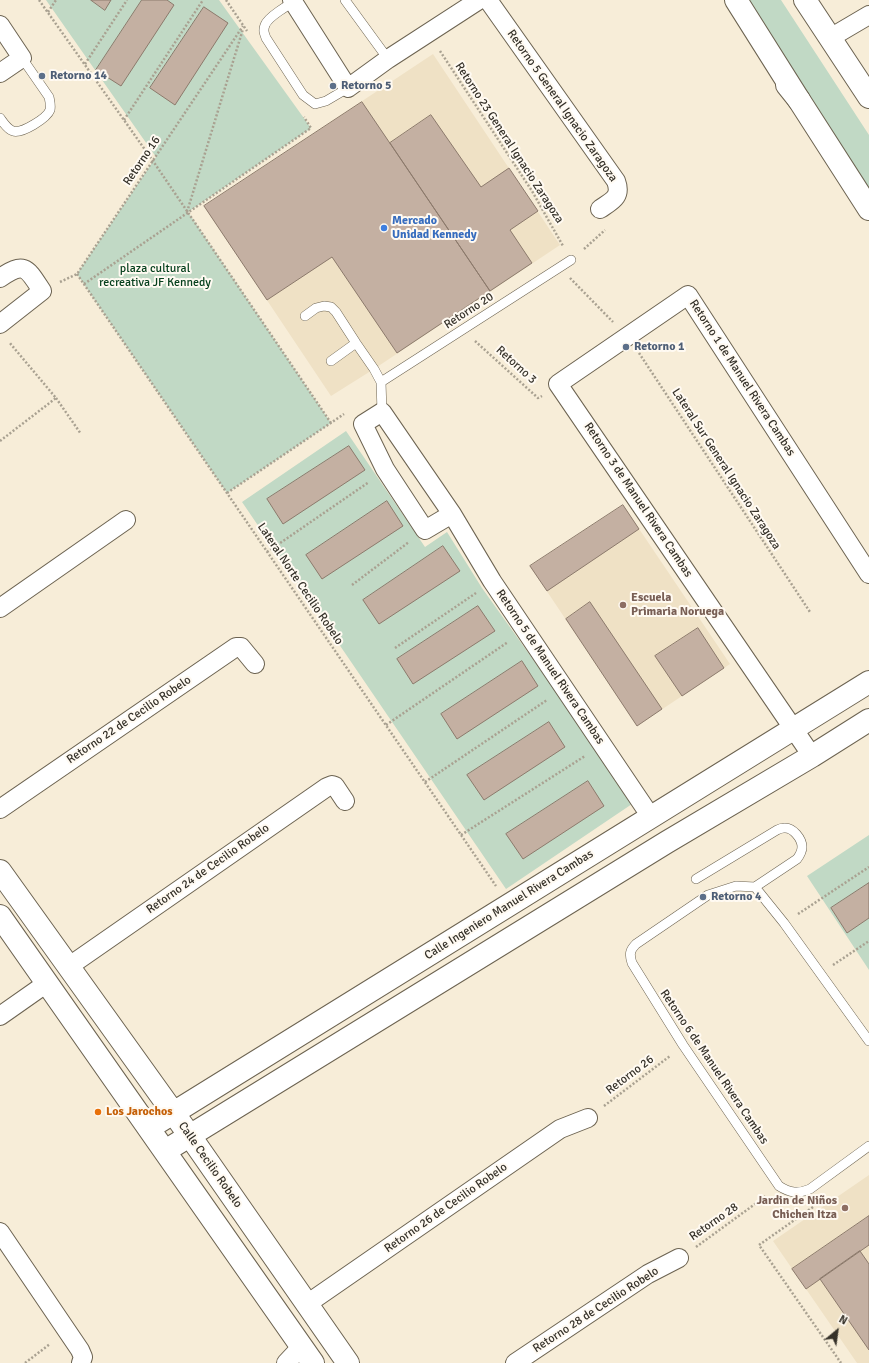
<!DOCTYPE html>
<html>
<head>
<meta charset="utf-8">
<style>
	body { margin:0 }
	#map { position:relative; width:869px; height:1363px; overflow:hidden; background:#f7edd8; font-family:Signika,sans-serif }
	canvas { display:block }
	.north { position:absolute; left:817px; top:1311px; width:40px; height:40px; -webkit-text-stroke:3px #fffaf2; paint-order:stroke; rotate:29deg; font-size:11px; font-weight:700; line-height:16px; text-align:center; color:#36322a }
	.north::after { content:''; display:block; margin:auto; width:14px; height:18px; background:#36322a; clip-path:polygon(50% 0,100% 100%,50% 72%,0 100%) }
</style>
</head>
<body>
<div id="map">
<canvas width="869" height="1363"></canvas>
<div class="north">N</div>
</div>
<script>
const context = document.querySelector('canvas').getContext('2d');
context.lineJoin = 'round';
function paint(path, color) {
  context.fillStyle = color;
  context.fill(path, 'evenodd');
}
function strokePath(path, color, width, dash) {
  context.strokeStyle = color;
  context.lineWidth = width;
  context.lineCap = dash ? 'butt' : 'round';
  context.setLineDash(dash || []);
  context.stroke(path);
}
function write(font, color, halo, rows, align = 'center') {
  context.font = font + ' Signika,sans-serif';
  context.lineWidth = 4;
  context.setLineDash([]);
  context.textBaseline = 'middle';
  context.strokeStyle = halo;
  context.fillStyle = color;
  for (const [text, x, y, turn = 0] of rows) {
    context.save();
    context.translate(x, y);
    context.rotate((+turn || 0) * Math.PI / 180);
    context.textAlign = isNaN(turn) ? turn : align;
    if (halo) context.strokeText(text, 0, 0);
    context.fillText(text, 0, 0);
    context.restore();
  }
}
paint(new Path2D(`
	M433,54L560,245L374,369L331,396L204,206Z
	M623,505L730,664L637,726L530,566Z
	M869,1175V1363H857L773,1241Z`), '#efe1c5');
paint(new Path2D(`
	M46,0H219L311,128L188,212L331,423L227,493L77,274L156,157Z
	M738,0H781L869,135V199Z
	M346,431L425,547L447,532L482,588L557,693L632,804L506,889L242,502Z
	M869,835V970L807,876Z`), '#c1d9c5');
const building = new Path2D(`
	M91,0H111L105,10Z
	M142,0H167L174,5L121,86L96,70Z
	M204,7L228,23L175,105L150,88Z
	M362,102L490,291L397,353L332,257L267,300L204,206Z
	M431,115L481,187L509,168L538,211L510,230L532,263L490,291L390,143Z
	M349,446L365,470L283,524L267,499Z
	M387,501L403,526L322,579L306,555Z
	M623,505L639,529L547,591L530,566Z
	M443,546L460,571L379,624L363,600Z
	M590,602L662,709L637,726L566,619Z
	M478,606L495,631L413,684L397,659Z
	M698,628L724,668L682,696L655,656Z
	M522,661L538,686L457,739L441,714Z
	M549,722L565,747L484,800L467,775Z
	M588,781L604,806L523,859L506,834Z
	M869,883V918L847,933L831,908Z
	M869,1216V1245L806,1289L792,1269Z
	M860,1251L869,1264V1350L820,1279Z`);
paint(building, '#c4b0a2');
strokePath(building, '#8c7a6c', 1);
const service = new Path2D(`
	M345,0L388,59
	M296,1C288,5 268,17 265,25C263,30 264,33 266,38L303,95L315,104L326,101L348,88
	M0,118C3,122 7,129 13,131C22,134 47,118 50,110C51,105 50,102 49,97L22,58
	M305,316L316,308L324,306L331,307L336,312L356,343L374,369L381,382L382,412
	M331,361L356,343
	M381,382L571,260
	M696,879L777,830C779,829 781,828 784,828C793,827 802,839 802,847C802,852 800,855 797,859L755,887
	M869,1041L784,923L755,887L736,886L708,895L636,944C630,950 629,954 632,963L683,1045L779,1186C790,1193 798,1194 810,1189L869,1146`);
const minor = new Path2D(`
	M292,0L348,88L388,59L479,0
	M488,0L616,181C622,197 612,201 600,209
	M0,25L22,58L0,73
	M830,38L869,15
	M0,278C25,261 27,268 42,291L0,324
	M452,514L425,530L385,469L363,424L382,412L452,514L492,581L651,817
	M0,608L126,520
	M812,756L558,384L688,295L869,574
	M0,809L236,647H241L255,664
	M68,967L327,787L332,785L335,786L345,801
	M0,1016L47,983
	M0,1232L80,1350L83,1357L81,1363
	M307,1304L560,1129L588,1118
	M286,1363L301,1347
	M515,1363L648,1274L679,1258`);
const tertiary = new Path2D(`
	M0,871L190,1136L348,1363
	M0,916L313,1363
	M149,1128L869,682
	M165,1151L667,842L812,756L869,720`);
const secondary = new Path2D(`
	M787,85L799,100L869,209`);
const primary = new Path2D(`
	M805,0L869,97`);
const trunk = new Path2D(`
	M736,0L799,100`);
strokePath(service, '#6c6351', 10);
strokePath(minor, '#6c6351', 20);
strokePath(tertiary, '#6c6351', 24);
strokePath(secondary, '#6c6351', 24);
strokePath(primary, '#6c6351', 24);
strokePath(trunk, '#6c6351', 24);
strokePath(new Path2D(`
	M39,0L153,161L331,423
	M226,0L247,31
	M48,12L56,0
	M440,51L532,191L563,246
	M85,64L127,0
	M124,120L203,0
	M187,212L243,29
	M584,249L605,230
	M77,274L496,886
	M570,278L613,322
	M60,282L77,274L243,26
	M84,284L311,128L304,117
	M475,341L538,398L542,396
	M639,353L810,612
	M56,398L81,434
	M0,441L56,398L9,342
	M227,493L344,414
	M267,552L369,482
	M352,585L409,542
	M395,648L476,593
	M386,725L508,642
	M425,782L547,700
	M461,835L585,756
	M798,914L869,867
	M833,965L869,941
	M604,1106L670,1056
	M813,1207L759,1245L841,1363
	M696,1247L766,1196
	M25,1363L50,1344`), '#a9a191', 2.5, [2, 2]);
strokePath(service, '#fff', 9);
strokePath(minor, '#fff', 18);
strokePath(tertiary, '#fff', 22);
strokePath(secondary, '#fff', 22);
strokePath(primary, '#fff', 22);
strokePath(trunk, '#fff', 22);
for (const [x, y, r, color] of [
	[42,76,4,"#5c6f8a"],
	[333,86,4,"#5c6f8a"],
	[384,228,4,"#3f7fe0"],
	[626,347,4,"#5c6f8a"],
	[623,605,4,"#8d6e63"],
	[703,897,4,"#5c6f8a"],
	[98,1112,4,"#e8710a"],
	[845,1208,4,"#8d6e63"]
]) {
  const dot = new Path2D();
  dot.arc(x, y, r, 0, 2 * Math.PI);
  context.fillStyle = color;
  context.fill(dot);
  strokePath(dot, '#fffaf2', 1.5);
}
write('bold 12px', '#4e5e75', '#fffaf2', [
	["Retorno 14",50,76],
	["Retorno 5",341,86],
	["Retorno 1",634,347],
	["Retorno 4",711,897]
], 'left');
write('12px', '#36322a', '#fffaf2', [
	["Retorno 5 General Ignacio Zaragoza",562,106,55],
	["Retorno 23 General Ignacio Zaragoza",509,143,57],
	["Retorno 16",142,161,-56],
	["Retorno 20",469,311,-33],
	["Retorno 3",516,365,42],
	["Retorno 1 de Manuel Rivera Cambas",742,378,57],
	["Lateral Sur General Ignacio Zaragoza",726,469,57],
	["Retorno 3 de Manuel Rivera Cambas",638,500,56],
	["Lateral Norte Cecilio Robelo",300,584,56],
	["Retorno 5 de Manuel Rivera Cambas",550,667,56],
	["Retorno 22 de Cecilio Robelo",129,720,-34],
	["Retorno 24 de Cecilio Robelo",208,869,-35],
	["Calle Ingeniero Manuel Rivera Cambas",509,905,-32],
	["Retorno 6 de Manuel Rivera Cambas",714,1067,56],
	["Retorno 26",630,1075,-37],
	["Calle Cecilio Robelo",210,1165,55],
	["Retorno 26 de Cecilio Robelo",446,1208,-35],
	["Retorno 28",714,1222,-35],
	["Retorno 28 de Cecilio Robelo",596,1310,-33]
]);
write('bold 12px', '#366cbe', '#fffaf2', [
	["Mercado",392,221],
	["Unidad Kennedy",392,235]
], 'left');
write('12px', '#06401d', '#fffaf2', [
	["plaza cultural",155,269],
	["recreativa JF Kennedy",155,283]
]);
write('bold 12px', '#785e54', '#fffaf2', [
	["Escuela",631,598],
	["Primaria Noruega",631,612],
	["Jardin de Niños",837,1201,"right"],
	["Chichen Itza",837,1215,"right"]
], 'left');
write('bold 12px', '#c56008', '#fffaf2', [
	["Los Jarochos",106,1112]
], 'left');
</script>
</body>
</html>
